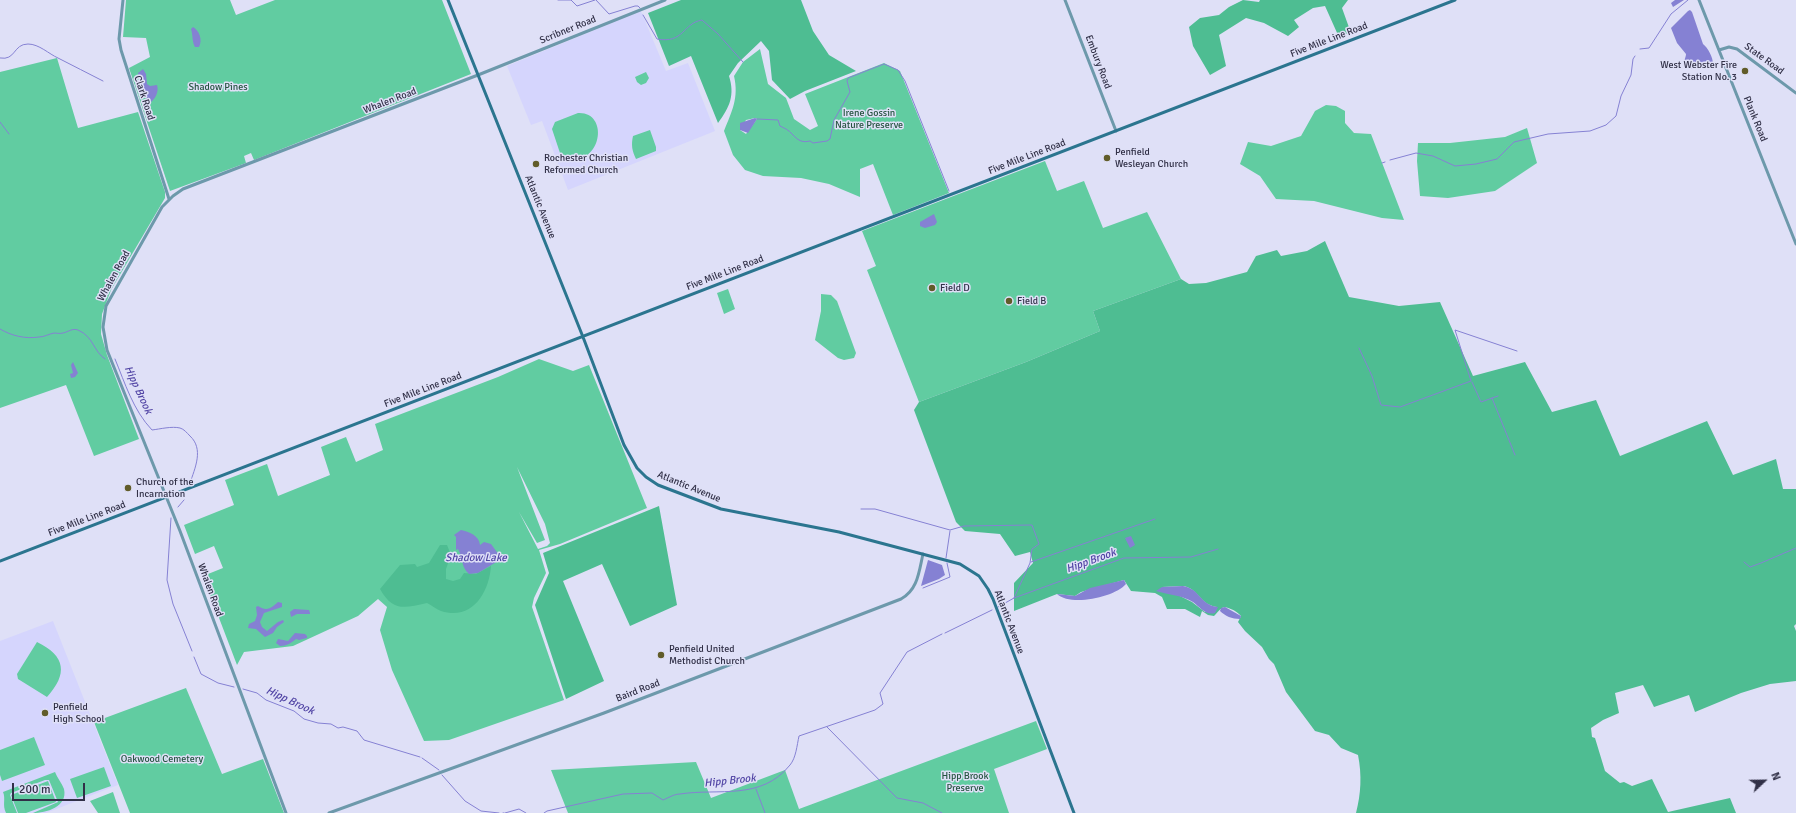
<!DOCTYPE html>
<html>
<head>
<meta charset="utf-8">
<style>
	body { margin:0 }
	#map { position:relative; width:1796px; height:813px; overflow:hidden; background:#dfe0f7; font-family:Signika,sans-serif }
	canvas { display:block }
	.north { position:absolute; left:1744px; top:761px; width:40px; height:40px; -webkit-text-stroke:3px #dfe0f7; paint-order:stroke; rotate:68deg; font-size:11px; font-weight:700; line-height:16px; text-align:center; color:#313047 }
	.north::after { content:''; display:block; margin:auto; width:14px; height:18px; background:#313047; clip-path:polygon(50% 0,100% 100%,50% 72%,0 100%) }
	.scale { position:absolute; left:12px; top:783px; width:73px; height:18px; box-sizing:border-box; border:2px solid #313047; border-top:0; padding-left:5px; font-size:12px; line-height:14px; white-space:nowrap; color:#313047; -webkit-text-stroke:3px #dfe0f7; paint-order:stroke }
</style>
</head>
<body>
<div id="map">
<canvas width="1796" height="813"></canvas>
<div class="north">N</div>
<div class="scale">200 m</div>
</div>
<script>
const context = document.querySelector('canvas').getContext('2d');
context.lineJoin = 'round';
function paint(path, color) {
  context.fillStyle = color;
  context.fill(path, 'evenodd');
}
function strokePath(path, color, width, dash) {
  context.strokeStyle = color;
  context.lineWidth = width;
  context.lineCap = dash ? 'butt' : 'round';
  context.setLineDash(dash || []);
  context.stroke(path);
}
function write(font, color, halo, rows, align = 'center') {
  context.font = font + ' Signika,sans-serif';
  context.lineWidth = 3;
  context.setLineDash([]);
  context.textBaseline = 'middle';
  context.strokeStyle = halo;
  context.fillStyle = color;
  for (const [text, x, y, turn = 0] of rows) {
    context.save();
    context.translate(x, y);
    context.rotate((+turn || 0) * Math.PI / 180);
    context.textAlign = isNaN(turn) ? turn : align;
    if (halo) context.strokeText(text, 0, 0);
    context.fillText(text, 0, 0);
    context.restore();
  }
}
paint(new Path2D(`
	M641,11L666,71L688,63L715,131L568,190L542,121L531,125L507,66Z
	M53,621L118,785L46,813H0V641Z`), '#d5d5fd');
paint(new Path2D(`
	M126,0H230L236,15L275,0H442L471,74L254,160L251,153L244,156L246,163L170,191L129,68L150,57L146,38L123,37Z
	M760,49L768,84L786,98L794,119L810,130L818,126L805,94L884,63L900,71L949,193L893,215L873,164L860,169V197L829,184L801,178L763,176L745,170L733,155L724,131C732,111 739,98 734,76L743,62ZM755,118L757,119L746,134L740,130L746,120Z
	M57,58L78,128L138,112L165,192V198L111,290L102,314L101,334L107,355L139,439L94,456L66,385L0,408V72Z
	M646,72L649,78L646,83L641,85L637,82L635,77Z
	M1326,105L1336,106L1345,111V123L1354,133L1371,134L1404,220L1382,218L1314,201L1276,199L1260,176L1240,164L1248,142L1271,146L1301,136L1315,111Z
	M578,113C610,111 603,169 562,159L552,129L555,122Z
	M1527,128L1537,163L1495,191L1448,198L1420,196L1417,161L1418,143H1450L1505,137Z
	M650,130L656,147V151L636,159C632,151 631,145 633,136Z
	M1045,161L1057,191L1084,181L1103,228L1147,212L1181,279L1093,311L1100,331L1026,362L919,402L867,270L876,266L862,231Z
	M728,289L735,309L724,314L717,293Z
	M821,294L831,295L837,301L856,353L854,358L844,360L838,358L815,340L821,311Z
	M539,359L573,371L589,365L647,508L560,544L539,550L546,573L534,598L532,607L564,700L449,740L424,741L392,670L380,630L387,607L378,599L358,616L293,646L244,652L237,665L203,576L223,568L214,546L195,554L184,525L234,505L225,480L267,464L278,496L330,475L321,447L346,437L356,462L383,450L375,424L498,377ZM517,467L545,524L550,543L547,546L538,549L519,512L537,543L545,540Z
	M37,642C66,656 68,674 47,697L18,679L17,674Z
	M186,688L222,774L263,759L284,813H130L94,722Z
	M1036,721L1047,749L994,769L1009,813H568L551,770L696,762L711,798L785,770L799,809Z
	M34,737L45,765L2,781L0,775V750Z
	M104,767L111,786L77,798L70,779Z
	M55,772C57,778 62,783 64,789C68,807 46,813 33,813L58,802L49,780H45L11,793L10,795L17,813H6C2,805 6,799 3,792Z
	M48,781L56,802L26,813H18L11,795Z
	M113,792L120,813H98L90,801Z`), '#61cca1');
paint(new Path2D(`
	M681,0H801L813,31L829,55L856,71L805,91L790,99L772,80L769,51L761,41L738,63L729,76C735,95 730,107 718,123L691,56L669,66L648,13Z
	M1243,0L1259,2L1260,0H1348L1342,8L1351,33L1338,35L1325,6L1313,8L1294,20L1299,27L1288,36L1264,23L1246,18L1219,35L1226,66L1210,75L1193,46L1189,27L1200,18L1219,15L1229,7Z
	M1325,241L1349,297L1399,306L1440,302L1473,376L1525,362L1552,412L1596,400L1620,456L1707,421L1733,475L1776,459L1783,489H1796V624L1794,626L1796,631V681L1770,684L1741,693L1695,712L1689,695L1654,707L1643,685L1615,693L1619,713L1603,720L1591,728L1592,737L1595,738L1605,771L1620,783L1624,782L1632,786L1652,779L1668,812L1730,798L1736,813H1356C1361,794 1362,775 1358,755L1341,748L1329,735L1315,731L1286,692L1274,664L1269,659L1262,647L1245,631L1238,622L1241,616C1238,612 1226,605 1222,608C1219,610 1216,614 1214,616L1208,615L1202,611L1200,617L1185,609H1167L1162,597L1155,593L1131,591L1124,580L1081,592L1075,596L1057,594L1014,611V583L1033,563L1030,552L1015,556L1000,534L965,531L956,522L914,410L919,402L1026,362L1100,331L1093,311L1181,279L1189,284L1206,283L1247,272L1256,256L1277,250L1281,256L1307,251ZM1183,586C1198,588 1200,605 1217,607L1205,612L1192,602L1162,587Z
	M659,506L677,605L630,626L602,564L563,581L604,681L566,699L535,605L549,573L543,553Z
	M440,545H447L451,555L446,569V579L453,581L460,579L464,573L476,574L491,566C489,593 472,621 441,611C436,609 431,605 427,603C404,608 393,612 380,589L400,565L415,564L417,567L429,563Z`), '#4ebd92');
paint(new Path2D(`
	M1675,0H1684L1673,7L1671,3Z
	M1688,11L1690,10L1692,12L1703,44C1708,48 1713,57 1713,64L1710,65L1689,69C1680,66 1686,59 1686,54L1677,43L1671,28Z
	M193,27C199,30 203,40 199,47H195C192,42 193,35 191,29Z
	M143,69L146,74L147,84L150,86L157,85C159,91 156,98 151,102L146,100L147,95L142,93L138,73Z
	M755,118L757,119L748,133L740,130V123Z
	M934,214L937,222L935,225L925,228L920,226V222Z
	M73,362L78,373L75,377L71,378L70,374L73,373L71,365Z
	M461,530C469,532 479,535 480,545L484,542L491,544L499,555L498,561L478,573L469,574C461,567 463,558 458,549L456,550V537L454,535Z
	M1131,536L1135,545L1130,548L1125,538Z
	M928,560L942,565L945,575L939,579L921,586Z
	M1124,580L1126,584C1115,597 1071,607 1057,594L1075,596L1090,588Z
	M1183,586C1201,589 1199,605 1218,607L1215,613C1206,616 1200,607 1193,602C1182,595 1169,595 1156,591L1162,587Z
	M278,602L282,603V607L264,613L260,622L262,627L267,631L278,622L283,620L284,622L277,627L273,633L265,637L256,629L248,628L249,624L255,621L257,615L256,607L258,606C267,612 271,608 278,602Z
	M1225,607L1241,616L1240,619C1232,619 1225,616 1220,611L1221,608Z
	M294,609L309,610L310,613V614H297L291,617L290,612Z
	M295,633L305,634L307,636V638L299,640L296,639C291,643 287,646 280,646L276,643L278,639L288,641Z`), '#8581d3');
strokePath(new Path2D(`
	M558,0H571L577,6L595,0
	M596,0L609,14L635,6H638L640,8
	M643,15L657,39C684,44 683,23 702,20L718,34L743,62
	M1640,49L1649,48L1671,14L1688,0
	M0,58C16,61 13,44 28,44C39,44 49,54 58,58C73,66 88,73 103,81
	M757,119L778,120L780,126C784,128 789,130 792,134C798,140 801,143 810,141L813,143L827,141L830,139L834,120L850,92L847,81L848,78L884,64L898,70L905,81L949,191
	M0,122L9,134
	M1390,160L1416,153L1433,156L1455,166L1476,164L1497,159L1514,142L1548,134L1590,131L1606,125L1616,116L1621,96L1631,75L1633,59L1635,56
	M1382,163L1385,162
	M0,329C12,336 25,339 39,337C44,337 49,334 54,333C57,333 60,334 63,333C68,332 72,328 78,330C94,337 93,351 105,359
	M1359,348L1372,376L1381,405L1400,407L1471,381L1455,330L1517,351
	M115,359C125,383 133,410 152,430C160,429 172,426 180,428C184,429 187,433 190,436C204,449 195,468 190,483
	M1472,382L1481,402L1498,396
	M1492,398L1515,455
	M178,507L184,500
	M861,509H875L950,530L964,526L1032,525L1039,544L1032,549L1030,563L1014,598
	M171,518L167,580L173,604L192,651
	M946,558L950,531
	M1031,562L1155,519
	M1744,562L1750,567L1761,563L1796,548
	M923,588L950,577L947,563
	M998,607L1014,598L1124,558L1191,557L1218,549
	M945,633L992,610
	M194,657L201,674L218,683L234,687
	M243,689L257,693L266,700L294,711L304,719L318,723L331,724L338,728L343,727L357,731L364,740L420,757
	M827,727L897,798L923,803L942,813
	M422,758L439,770
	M442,775L465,801L481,811L499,813
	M756,789L765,813
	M503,813H504
	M505,813L519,809L526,813
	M544,813L547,811L623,794L652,793L663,800C668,798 674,794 680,794C719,788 761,801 790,765C796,758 797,745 799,736L875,710L883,704L880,693L907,652L942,634`), '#8581d3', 1);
strokePath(new Path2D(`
	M123,0L119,39L121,50L169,199
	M1065,0L1116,131
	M1699,0L1796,244
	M1719,50L1729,47L1737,49L1796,93
	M286,813L180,531L107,350L103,327L106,306L162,207L173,196L183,189L478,75L665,0
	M329,813L604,713L901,599C918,590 919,571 923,554`), '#6d99ab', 3);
strokePath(new Path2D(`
	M448,0L583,337L624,445L637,468L646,477L658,485L721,509L839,532L960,564L979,576L988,589L993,599L1074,813
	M0,561L1455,0`), '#2b758f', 3);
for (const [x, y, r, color] of [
	[1745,71,4,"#615c29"],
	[1107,158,4,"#615c29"],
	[536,164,4,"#615c29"],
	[932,288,4,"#615c29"],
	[1009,301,4,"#615c29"],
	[128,488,4,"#615c29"],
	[661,655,4,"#615c29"],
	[45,713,4,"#615c29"]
]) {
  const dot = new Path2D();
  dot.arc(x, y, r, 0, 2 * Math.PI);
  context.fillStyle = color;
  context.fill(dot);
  strokePath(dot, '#dfe0f7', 1.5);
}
write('10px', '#313047', '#dfe0f7', [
	["Scribner Road",568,30,-22],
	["Five Mile Line Road",1329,40,-21],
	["State Road",1764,59,36],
	["Embury Road",1098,62,69],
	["Clark Road",144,98,72],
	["Whalen Road",390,101,-21],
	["Plank Road",1755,119,68],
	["Five Mile Line Road",1027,157,-21],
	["Atlantic Avenue",540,207,68],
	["Five Mile Line Road",725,273,-21],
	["Whalen Road",114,276,-61],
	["Five Mile Line Road",423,390,-21],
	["Atlantic Avenue",689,487,22],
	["Five Mile Line Road",87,519,-21],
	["Whalen Road",210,590,70],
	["Atlantic Avenue",1009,622,69],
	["Baird Road",638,691,-21]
]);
write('10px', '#313047', '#dfe0f7', [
	["West Webster Fire",1737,65,"right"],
	["Station No. 3",1737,77,"right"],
	["Penfield",1115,152],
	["Wesleyan Church",1115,164],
	["Rochester Christian",544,158],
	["Reformed Church",544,170],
	["Field D",940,288],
	["Field B",1017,301],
	["Church of the",136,482],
	["Incarnation",136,494],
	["Penfield United",669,649],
	["Methodist Church",669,661],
	["Penfield",53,707],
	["High School",53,719]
], 'left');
write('10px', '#265441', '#dfe0f7', [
	["Shadow Pines",218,87],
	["Irene Gossin",869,113],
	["Nature Preserve",869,125],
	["Oakwood Cemetery",162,759],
	["Hipp Brook",965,776],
	["Preserve",965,788]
]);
write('italic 11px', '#5043a4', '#dfe0f7', [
	["Hipp Brook",138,390,65],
	["Shadow Lake",476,558],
	["Hipp Brook",1091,561,-20],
	["Hipp Brook",290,701,25],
	["Hipp Brook",730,781,-6]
]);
</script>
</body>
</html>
